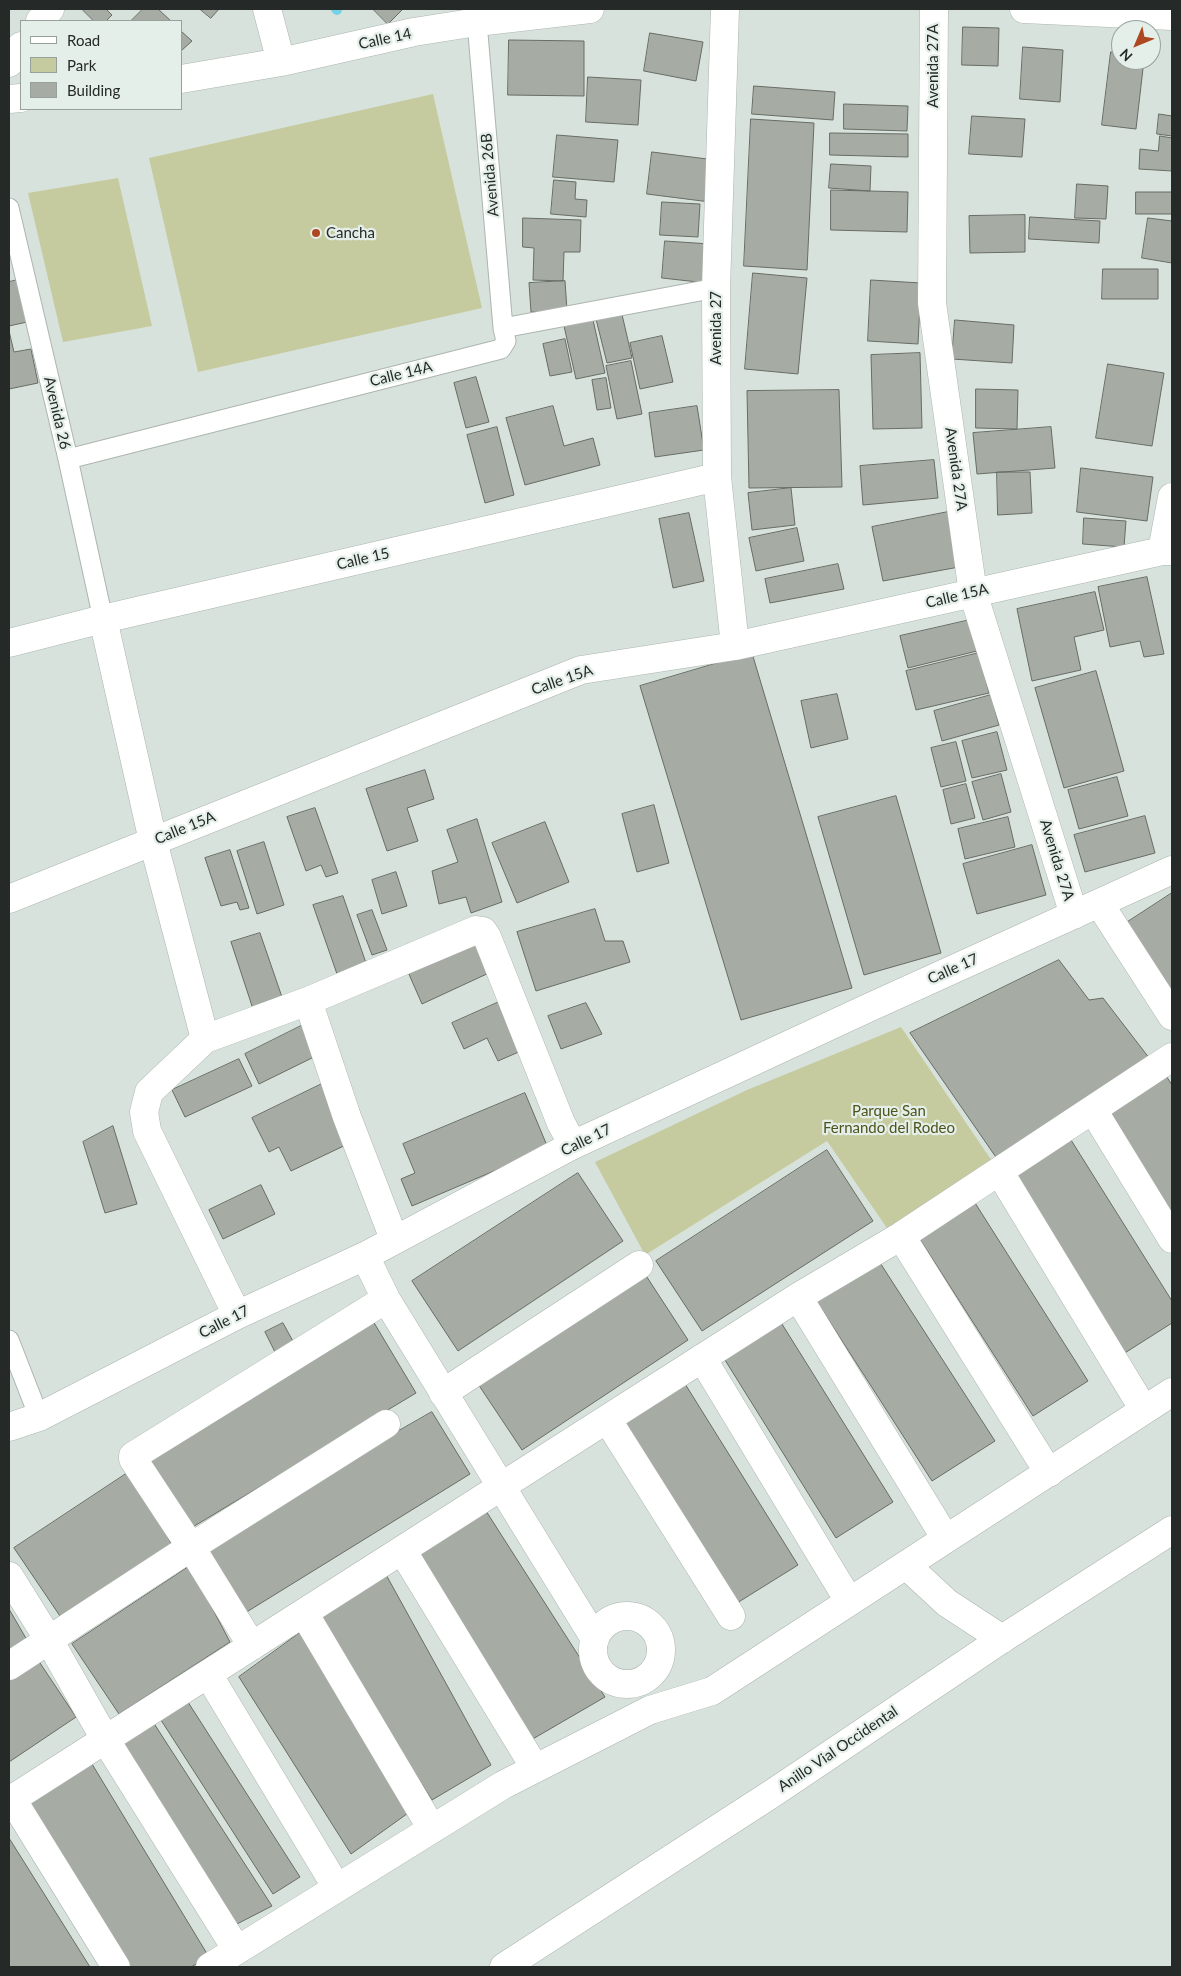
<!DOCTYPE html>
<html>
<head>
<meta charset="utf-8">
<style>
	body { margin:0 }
	#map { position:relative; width:1181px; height:1976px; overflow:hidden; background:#d8e2dc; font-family:Lato,sans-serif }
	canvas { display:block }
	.frame { position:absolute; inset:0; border:10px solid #252927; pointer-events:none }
	.legend { position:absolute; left:20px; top:20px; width:162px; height:90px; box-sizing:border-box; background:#e5efe9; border:1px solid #98a09b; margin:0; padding:6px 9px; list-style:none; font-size:15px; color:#252927 }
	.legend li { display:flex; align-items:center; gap:10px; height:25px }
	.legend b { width:25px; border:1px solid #98a09b }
	.north { position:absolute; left:1111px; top:20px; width:50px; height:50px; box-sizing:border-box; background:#e5efe9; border:1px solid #98a09b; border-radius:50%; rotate:225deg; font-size:14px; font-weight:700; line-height:20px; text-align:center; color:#252927 }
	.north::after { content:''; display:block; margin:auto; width:18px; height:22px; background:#ae4820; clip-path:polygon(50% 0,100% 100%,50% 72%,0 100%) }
</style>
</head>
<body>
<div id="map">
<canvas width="1181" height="1976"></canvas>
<div class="frame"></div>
<ul class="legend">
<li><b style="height:6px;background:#fff"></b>Road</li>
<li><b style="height:14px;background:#c5cb9f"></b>Park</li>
<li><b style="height:14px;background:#a6aca4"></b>Building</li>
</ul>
<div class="north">N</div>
</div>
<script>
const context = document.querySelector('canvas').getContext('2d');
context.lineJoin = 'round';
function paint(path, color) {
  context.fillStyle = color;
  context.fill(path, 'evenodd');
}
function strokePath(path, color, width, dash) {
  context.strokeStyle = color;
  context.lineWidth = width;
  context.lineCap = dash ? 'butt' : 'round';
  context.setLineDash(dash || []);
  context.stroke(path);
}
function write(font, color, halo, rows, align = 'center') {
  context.font = font + ' Lato,sans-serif';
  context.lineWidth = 4.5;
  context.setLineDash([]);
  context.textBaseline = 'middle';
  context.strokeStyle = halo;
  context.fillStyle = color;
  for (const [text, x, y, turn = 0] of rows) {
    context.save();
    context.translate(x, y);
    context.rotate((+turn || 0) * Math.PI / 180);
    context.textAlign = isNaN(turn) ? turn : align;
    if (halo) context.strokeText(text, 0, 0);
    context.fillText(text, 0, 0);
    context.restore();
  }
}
paint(new Path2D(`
	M433,94L482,308L198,372L149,158Z
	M118,178L152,326L63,342L28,193Z
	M901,1027L994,1164L889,1231L827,1141L645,1255L595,1162L747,1090Z`), '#c5cb9f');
strokePath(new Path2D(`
	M336,9L337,10`), '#72d3e6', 10);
const building = new Path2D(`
	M82,9H106L112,15L106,21H94Z
	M143,9H158L171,21H131Z
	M200,9H219L211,18Z
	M373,9H403L388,24Z
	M963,27L999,28L998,66L962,65Z
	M181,31L192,41L181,51Z
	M650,33L703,42L696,81L644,71Z
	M509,40L584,41V96L508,95Z
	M1023,47L1063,50L1060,102L1020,99Z
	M1111,52L1121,53V60H1144L1136,129L1102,125Z
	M588,77L641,80L638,125L586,122Z
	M754,86L835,92L833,120L752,114Z
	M844,104L908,106L907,131L844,129Z
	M1159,114L1172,116V136L1157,134Z
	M972,116L1025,119L1022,157L969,154Z
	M751,119L814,123L807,270L744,266Z
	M830,133L908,134V157L830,155Z
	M557,135L618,140L614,182L553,177Z
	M1160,136L1172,138V171L1139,169L1140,149L1158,151Z
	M652,152L715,160L710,202L647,194Z
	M831,164L871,166L870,191L829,188Z
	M554,180L576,182L575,199L587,200L586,217L551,214Z
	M1077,184L1108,186L1106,219L1075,218Z
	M831,190L908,192L907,232L831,230Z
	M1136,192H1172V214H1136Z
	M662,202L700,204L698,237L660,235Z
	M1025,215V252L970,253L969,216Z
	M1030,217L1100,221L1099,243L1029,239Z
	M523,218L581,220L580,252H564L563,281L533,280L534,248L523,247Z
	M1148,218L1172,221V263L1142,258Z
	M665,241L710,244L707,283L662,278Z
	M1103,269H1158V299H1102Z
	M753,273L807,278L798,374L745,369Z
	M18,280L27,322L9,326V282Z
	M871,280L921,283L918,344L868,341Z
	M565,281L567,310L531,312L529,283Z
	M621,310L632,358L607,363L595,315Z
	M593,320L605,373L576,379L564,326Z
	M955,320L1014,325L1012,363L952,359Z
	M9,331L14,352L31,349L38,383L9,389Z
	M662,336L673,382L640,389L630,343Z
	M565,339L572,372L550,376L543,344Z
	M920,353L922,428L873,429L871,355Z
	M631,361L642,414L617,419L606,366Z
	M1108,364L1164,373L1152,446L1096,438Z
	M476,377L489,422L466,428L454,383Z
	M606,378L611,408L597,410L592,380Z
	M976,389L1018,390L1017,429L976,428Z
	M839,390L842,487L749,488L747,391Z
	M553,406L564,446L593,438L600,465L525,485L506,418Z
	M697,406L704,450L655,457L649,413Z
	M497,427L514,495L485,503L467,435Z
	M1051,427L1055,468L977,474L973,433Z
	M934,460L938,498L863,505L860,466Z
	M1081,468L1153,477L1147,521L1077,512Z
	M997,472H1030L1032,513L998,515Z
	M791,488L795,525L752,530L748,493Z
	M948,512L959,567L883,581L872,527Z
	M689,513L704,581L673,588L659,519Z
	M1084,518L1126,521L1124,547L1083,544Z
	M797,528L804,561L756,571L749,538Z
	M838,564L844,589L770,603L765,579Z
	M1147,577L1164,654L1144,657L1140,641L1110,647L1098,587Z
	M1095,592L1104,630L1074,637L1081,670L1032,681L1017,609Z
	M970,620L977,651L908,668L900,636Z
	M752,653L852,988L741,1020L640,686Z
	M979,653L989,693L916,710L906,671Z
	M1096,671L1124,771L1064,788L1035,688Z
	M837,694L848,739L811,748L801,701Z
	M991,695L999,725L942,741L934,711Z
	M997,732L1007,770L972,778L962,741Z
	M956,742L966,781L941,787L931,748Z
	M425,770L434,799L407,808L418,841L387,851L366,789Z
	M1001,774L1011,812L983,820L972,782Z
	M1117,777L1128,816L1079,829L1068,790Z
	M966,784L975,818L951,824L943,790Z
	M896,796L941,953L864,975L818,817Z
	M654,805L669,863L637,872L622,814Z
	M315,808L338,873L326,877L321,865L306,871L287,817Z
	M1145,816L1155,853L1085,872L1074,835Z
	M1008,817L1015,847L965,859L958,829Z
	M477,819L502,902L471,913L466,897L439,904L432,871L458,862L447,830Z
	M545,822L569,882L517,903L492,843Z
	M264,842L284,905L257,914L237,851Z
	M1032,845L1046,895L977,914L963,864Z
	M230,850L249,908L240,910L237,902L221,906L205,858Z
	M396,872L407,906L382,914L372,880Z
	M1172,893V1002L1123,925Z
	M343,896L366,963L337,974L313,905Z
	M595,909L605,941H623L630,962L536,991L517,932Z
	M372,910L387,950L372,955L357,915Z
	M260,933L283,1000L254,1012L231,942Z
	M476,940L491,972L422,1004L408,972Z
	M1059,960L1089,1000L1103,998L1153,1063L1000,1163L910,1033Z
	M499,1002L521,1051L498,1061L487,1038L464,1049L452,1023Z
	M586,1003L602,1034L561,1049L548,1016Z
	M303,1025L318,1055L259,1084L245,1054Z
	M239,1059L252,1086L185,1117L172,1090Z
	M1161,1068L1172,1085V1213L1103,1104Z
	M328,1081L350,1143L291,1171L279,1147L269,1152L252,1118Z
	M525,1093L548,1148L412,1206L401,1179L415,1173L403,1144Z
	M113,1126L137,1204L105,1213L83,1142Z
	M1066,1132L1172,1301V1323L1120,1356L1004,1171Z
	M827,1150L873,1221L702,1331L656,1261Z
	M578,1173L623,1241L458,1351L412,1281Z
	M261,1185L275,1214L223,1239L209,1210Z
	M970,1195L1088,1381L1033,1416L914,1230Z
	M875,1255L995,1441L932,1481L812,1294Z
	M641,1268L688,1340L522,1450L474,1378Z
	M777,1316L893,1502L836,1538L720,1352Z
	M373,1321L416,1393L191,1528L148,1456Z
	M283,1323L294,1343L275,1352L265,1332Z
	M682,1379L798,1565L737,1603L620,1417Z
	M432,1412L470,1474L245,1613L201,1544Z
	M132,1470L173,1547L62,1619L14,1548Z
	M486,1511L605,1697L531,1740L414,1554Z
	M190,1566L230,1642L119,1714L72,1644Z
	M384,1571L491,1765L432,1800L313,1614Z
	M9,1609L27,1640L9,1651Z
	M304,1630L411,1811L351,1854L239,1677Z
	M32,1651L76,1717L9,1762V1667Z
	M186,1699L300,1877L273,1894L159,1717Z
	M153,1722L272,1906L235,1925L121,1744Z
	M92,1764L209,1957L191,1967H125L23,1803Z
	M9,1838L90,1967H9Z`);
paint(building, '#a6aca4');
strokePath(building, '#676c65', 1);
const lane = new Path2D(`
	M477,22L503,328
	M9,208L68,459L103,619
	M68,459L501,349L506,341L503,328L716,288
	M9,1340L39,1417`);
const street = new Path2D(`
	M267,9L281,62
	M725,9L716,288L717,477L735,646
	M934,9L932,303L973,593L1074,915
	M40,21L50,9
	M9,63L21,46
	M181,79L281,62L414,32L477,22L590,9
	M9,99L21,98
	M1162,551L1172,497
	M103,619L153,841L205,1039
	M9,643L103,619L717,477
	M9,899L581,670L735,646L1162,551H1172
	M1099,903L1172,1016
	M308,1001L347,1117L394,1239
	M1093,1110L1172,1239
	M999,1171L1144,1410
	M901,1236L1049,1473
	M365,1256L386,1299L595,1639
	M798,1297L946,1539
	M237,1315L147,1131L144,1112L149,1092L205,1039L308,1001L476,930L483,931L487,937L561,1123L573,1145
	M702,1358L849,1601
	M443,1393L639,1265
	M607,1419L731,1616
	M9,1427L39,1417L237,1315L365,1256L573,1145L868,1008L1172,870
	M402,1550L535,1768
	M906,1565L947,1603L1002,1639
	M9,1576L49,1640L105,1739L237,1950
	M304,1613L432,1829
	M593 1650a34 34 0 1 1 68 0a34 34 0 1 1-68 0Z
	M252,1646L191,1547L133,1459V1456L386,1299
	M9,1666L191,1547L386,1424
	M208,1674L337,1888
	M12,1799L116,1967
	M9,1801L798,1297L901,1236L1172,1057
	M210,1967L503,1785L650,1710L712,1691L1172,1392`);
const secondary = new Path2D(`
	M1024,9L1172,16`);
const highway = new Path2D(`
	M504,1967L773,1793L1002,1639L1172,1530`);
strokePath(lane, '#acb5b0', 21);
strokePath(street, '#acb5b0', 29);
strokePath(secondary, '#acb5b0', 29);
strokePath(highway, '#acb5b0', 29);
strokePath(lane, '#fff', 19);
strokePath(street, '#fff', 28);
strokePath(secondary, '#fff', 28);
strokePath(highway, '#fff', 28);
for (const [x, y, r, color] of [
	[316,233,5,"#ae4820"]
]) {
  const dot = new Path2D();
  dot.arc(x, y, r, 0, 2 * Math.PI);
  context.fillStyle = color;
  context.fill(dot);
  strokePath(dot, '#e5efe9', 2);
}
write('15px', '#252927', '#e5efe9', [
	["Calle 14",385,39,-12],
	["Avenida 27A",933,66,-90],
	["Avenida 26B",490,175,-95],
	["Avenida 27",716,328,-90],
	["Calle 14A",401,374,-14],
	["Avenida 26",57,413,77],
	["Avenida 27A",956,469,82],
	["Calle 15",363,559,-13],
	["Calle 15A",957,596,-13],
	["Calle 15A",562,680,-19],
	["Calle 15A",185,828,-22],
	["Avenida 27A",1057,860,73],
	["Calle 17",953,969,-24],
	["Calle 17",586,1140,-26],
	["Calle 17",224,1322,-27],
	["Anillo Vial Occidental",838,1749,-34]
]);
write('15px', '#252927', '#e5efe9', [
	["Cancha",326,233]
], 'left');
write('15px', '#4e531d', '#e5efe9', [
	["Parque San",889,1111],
	["Fernando del Rodeo",889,1128]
]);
</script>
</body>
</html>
